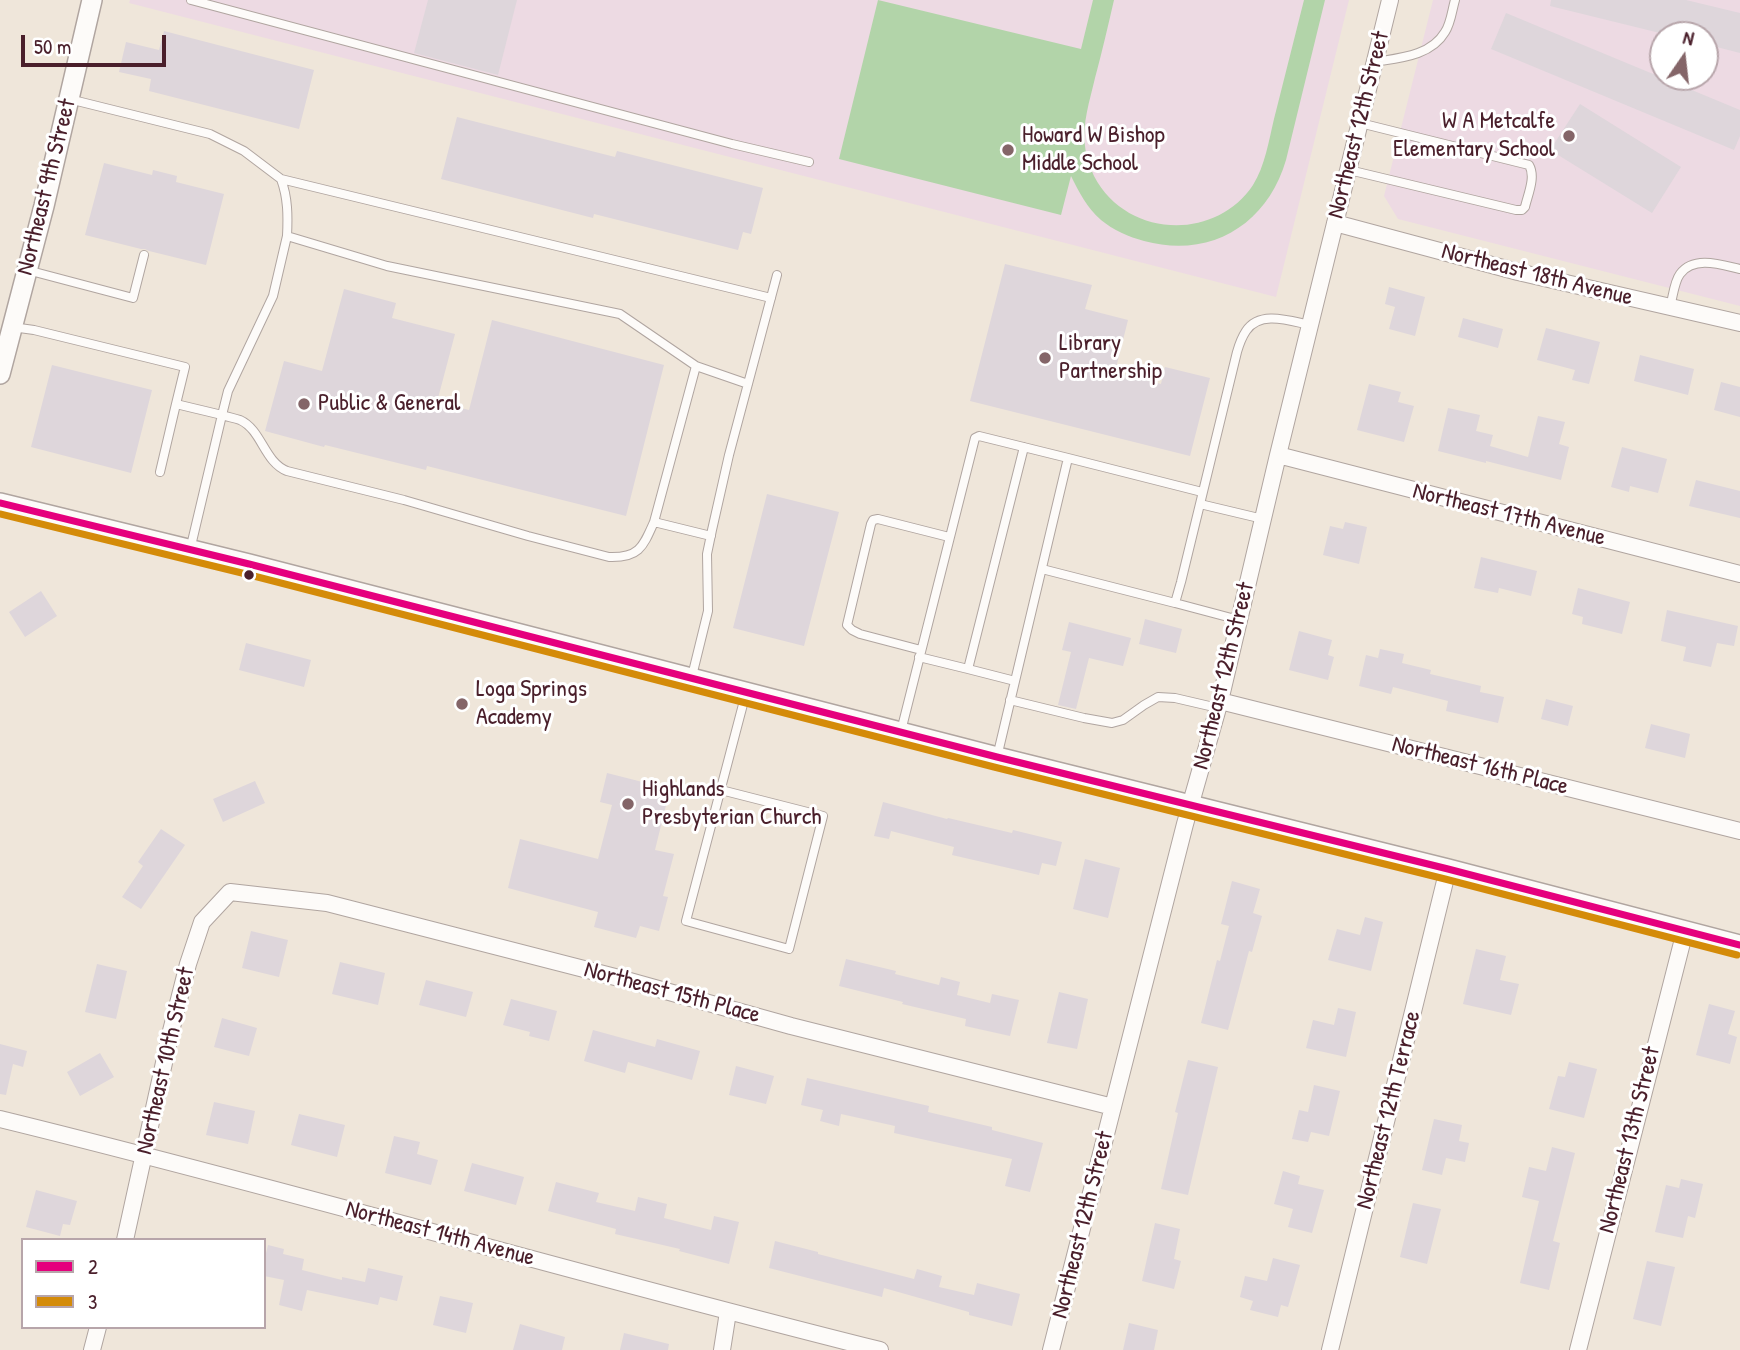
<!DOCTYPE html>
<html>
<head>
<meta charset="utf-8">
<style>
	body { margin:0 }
	#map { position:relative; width:1740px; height:1350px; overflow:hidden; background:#efe6da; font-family:"Patrick Hand",sans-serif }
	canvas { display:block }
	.legend { position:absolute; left:21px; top:1238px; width:245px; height:91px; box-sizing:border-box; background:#fff; border:2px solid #b7a5aa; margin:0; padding:9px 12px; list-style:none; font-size:21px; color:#4a1f2b }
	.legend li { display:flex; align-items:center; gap:14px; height:35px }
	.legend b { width:35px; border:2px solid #b7a5aa }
	.north { position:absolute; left:1649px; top:21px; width:70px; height:70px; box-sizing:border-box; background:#fff; border:2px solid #b7a5aa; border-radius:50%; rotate:14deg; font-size:19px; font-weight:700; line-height:28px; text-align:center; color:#4a1f2b }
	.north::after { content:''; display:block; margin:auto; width:24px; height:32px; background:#846568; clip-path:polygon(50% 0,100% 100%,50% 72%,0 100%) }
	.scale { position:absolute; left:21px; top:35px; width:145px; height:32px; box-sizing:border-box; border:4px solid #4a1f2b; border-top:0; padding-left:9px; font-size:21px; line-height:24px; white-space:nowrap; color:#4a1f2b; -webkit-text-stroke:5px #fff; paint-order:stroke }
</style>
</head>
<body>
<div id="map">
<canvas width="1740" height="1350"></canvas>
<ul class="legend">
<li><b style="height:9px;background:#e5007d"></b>2</li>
<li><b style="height:9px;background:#d48b09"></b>3</li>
</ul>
<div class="north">N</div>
<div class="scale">50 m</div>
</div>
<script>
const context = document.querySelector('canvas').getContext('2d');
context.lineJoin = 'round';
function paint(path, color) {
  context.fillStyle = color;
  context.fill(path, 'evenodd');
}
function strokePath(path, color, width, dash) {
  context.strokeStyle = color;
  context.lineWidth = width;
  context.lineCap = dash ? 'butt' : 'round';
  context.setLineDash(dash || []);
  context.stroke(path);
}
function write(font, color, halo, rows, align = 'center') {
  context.font = font + ' "Patrick Hand",sans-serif';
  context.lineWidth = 6;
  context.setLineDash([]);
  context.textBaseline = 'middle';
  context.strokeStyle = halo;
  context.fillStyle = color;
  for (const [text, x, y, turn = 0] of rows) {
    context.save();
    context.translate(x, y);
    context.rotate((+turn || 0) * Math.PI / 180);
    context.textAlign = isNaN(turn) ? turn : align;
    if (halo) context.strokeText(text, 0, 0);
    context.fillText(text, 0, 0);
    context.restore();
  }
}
paint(new Path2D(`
	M130,0H1349L1276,297L129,3Z
	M1433,0H1740V306L1398,219L1384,196ZM1663,35H1705V77H1663Z`), '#eddae3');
paint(new Path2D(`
	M878,0L1081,49L1093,0H1114C1108,26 1102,52 1095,78C1090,100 1082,123 1085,146C1086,156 1090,167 1094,176C1126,238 1215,242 1253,185C1265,166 1269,140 1274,119C1284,79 1294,40 1304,0H1325L1286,160C1267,225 1210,259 1144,241C1129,237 1113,230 1101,220C1087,208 1079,192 1071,176L1061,215L839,159Z`), '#b2d4a9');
paint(new Path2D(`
	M428,0H517L498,75L414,53Z
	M1551,0H1686L1740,13V53L1705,44V35H1668L1550,6Z
	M1506,13L1740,110V136L1734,150L1491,49Z
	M164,31L314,70L299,129L149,91L151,79L119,72L126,42L159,50Z
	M1580,104L1681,167L1652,213L1550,150Z
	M457,117L615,157L617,151L763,188L751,234L743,232L738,250L594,214L593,218L441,179Z
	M104,163L152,175L153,170L177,176L176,182L224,194L206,265L149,251L145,249H141L85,235Z
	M1005,264L1092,285L1085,309L1128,320L1115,372L1161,384L1165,367L1210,378L1190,456L970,401Z
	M1389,287L1425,297L1415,336L1389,329L1395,307L1385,304Z
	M344,289L396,303L392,318L455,334L437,402L469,410L492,320L664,365L626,516L427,466L426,470L325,445L324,447L265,431L284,361L322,371Z
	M1463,318L1503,329L1498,348L1458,337Z
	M1546,328L1600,342L1589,384L1572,380L1575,370L1537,360Z
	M1640,355L1694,369L1688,395L1634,381Z
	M52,365L152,390L131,473L31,447Z
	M1721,382L1740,387V417L1714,410Z
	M1369,384L1401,392L1398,402L1414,406L1404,442L1357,430Z
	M1448,408L1480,415L1476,431L1493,435L1490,446L1528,457L1538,416L1565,422L1559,444L1569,447L1561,480L1486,461V463L1438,451Z
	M1622,447L1667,459L1658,493L1630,486L1629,492L1611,487Z
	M1696,480L1740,491V518L1689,506Z
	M767,494L839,512L804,646L733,628Z
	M1345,522L1367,527L1359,564L1323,555L1330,526L1343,529Z
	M1481,557L1537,571L1531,596L1499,588L1498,593L1474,588Z
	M1578,588L1630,602L1622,634L1582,624L1583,617L1572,614Z
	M41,591L57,616L25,637L9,612Z
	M1667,610L1738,626L1734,646L1717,643L1711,667L1683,661L1686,647L1661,641Z
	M1145,619L1182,629L1176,653L1139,644Z
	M1069,622L1131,638L1123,666L1089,658L1076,709L1058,705L1071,652L1062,650Z
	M1299,631L1332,640L1328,655L1334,657L1328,680L1289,670Z
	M246,643L311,660L304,687L239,670Z
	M1380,649L1404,654L1402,663L1431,670L1430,674L1481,686L1480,692L1504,697L1498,723L1446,711L1448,701L1393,687L1391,694L1359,686L1366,655L1378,658Z
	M1546,699L1573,706L1568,726L1541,719Z
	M1651,724L1690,734L1685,758L1645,748Z
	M607,773L670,789L655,850L674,854L663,896L668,897L659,931L640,926L636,938L594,927L598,912L508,888L520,839L598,859L612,805L600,802Z
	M255,781L265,803L223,822L213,799Z
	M883,802L947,819L948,818L1012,833L1013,830L1062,842L1056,866L1042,863L1039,875L952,855L954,847L891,831L889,839L874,836Z
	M161,829L185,845L141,909L122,897L143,866L138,862Z
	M1085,859L1120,868L1108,918L1073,909Z
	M1232,881L1260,889L1253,913L1262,916L1252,952L1249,951L1228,1030L1201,1023L1217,960L1220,961L1229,926L1221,924Z
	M1365,917L1383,922L1371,971L1328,960L1337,929L1360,935Z
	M251,931L288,940L279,977L242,968Z
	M1476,949L1506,956L1500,980L1519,984L1511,1015L1463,1004Z
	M846,959L896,971L895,974L939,985L941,977L960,982L957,995L990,1003L992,994L1019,1000L1010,1036L965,1026L966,1019L902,1004L903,1002L839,986Z
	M340,962L385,973L378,1005L332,994Z
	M97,964L127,971L116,1019L85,1012Z
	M426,980L473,992L466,1017L419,1005Z
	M1059,992L1088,999L1077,1049L1047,1043Z
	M511,999L557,1011L549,1041L529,1036L530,1032L503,1025Z
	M1709,1004L1735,1011L1728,1034L1737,1037L1730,1064L1696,1055Z
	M1338,1008L1356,1012L1346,1057L1306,1048L1313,1020L1334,1025Z
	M222,1018L257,1028L249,1056L214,1047Z
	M593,1030L655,1047L657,1039L700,1051L692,1080L628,1062L625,1073L584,1061Z
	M0,1044L27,1051L23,1067L13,1064L6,1095L0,1094Z
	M100,1053L114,1077L80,1096L67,1072Z
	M1188,1060L1218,1067L1188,1195L1161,1189L1178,1113L1175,1112Z
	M1569,1062L1597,1069L1584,1118L1549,1109L1558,1076L1565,1077Z
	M736,1066L774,1076L766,1104L729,1095Z
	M807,1078L929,1106L928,1112L992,1127V1130L1043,1143L1030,1192L1005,1186L1012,1159L894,1133L895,1126L841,1114L839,1126L820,1121L823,1110L801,1105Z
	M1314,1085L1340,1091L1329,1136L1311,1132L1308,1142L1292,1139L1299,1110L1308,1112Z
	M214,1102L255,1111L248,1144L206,1135Z
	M299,1114L345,1125L337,1157L291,1145Z
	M1434,1119L1462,1125L1459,1141L1469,1143L1465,1162L1446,1158L1442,1175L1422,1170Z
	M394,1136L420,1142L417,1154L438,1160L431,1185L385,1173Z
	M1552,1147L1575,1153L1553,1241L1560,1243L1549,1290L1520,1283L1539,1201L1522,1197L1529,1167L1546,1171Z
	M472,1163L524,1177L516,1205L464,1191Z
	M1283,1171L1300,1176L1298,1184L1324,1190L1312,1233L1288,1227L1293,1209L1274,1204Z
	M1681,1179L1703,1184L1695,1218L1688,1216L1683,1238L1655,1232L1666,1185L1679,1188Z
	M556,1182L599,1193L596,1202L635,1211L638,1197L667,1204L664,1218L711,1230L714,1216L739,1222L729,1264L679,1251L680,1249L615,1234L616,1229L548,1211Z
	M36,1190L77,1201L70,1225L63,1224L60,1236L26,1227Z
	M1413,1203L1441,1209L1427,1264L1400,1257Z
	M1155,1223L1180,1229L1174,1259L1181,1261L1174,1289L1142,1281Z
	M775,1241L818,1252V1254L914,1279L917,1269L942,1276L939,1287L974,1295L977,1283L1020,1294L1012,1326L969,1315V1312L884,1288L882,1297L769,1268Z
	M268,1245L284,1249L283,1254L304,1259L302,1270L342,1280V1277L365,1282L368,1268L403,1276L397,1301L380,1297L378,1305L307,1290L302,1311L279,1305L284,1280L264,1276V1262Z
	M1273,1258L1300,1265L1288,1307L1281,1305L1278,1317L1250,1310L1253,1301L1240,1297L1245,1276L1267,1281Z
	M1647,1261L1675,1267L1661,1326L1633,1319Z
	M440,1296L473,1303L466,1333L433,1325Z
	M1129,1323L1158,1330L1154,1350H1123Z
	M520,1324L565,1337L562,1350H513Z
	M624,1333L669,1344L668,1350H620Z`), '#ded6db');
const service = new Path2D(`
	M191,0L732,144L809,162
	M1375,62C1399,58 1431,56 1445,32C1451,23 1452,10 1455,0
	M69,99L210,134L244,151L281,179L771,298
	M1349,170L1516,210H1522L1525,207C1528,194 1536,177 1529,165L1360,123
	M281,179C288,198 288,216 287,236
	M27,270L133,298L144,255
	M1670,307C1673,297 1674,282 1680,274C1694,255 1722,265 1740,269
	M12,327L34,330L185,367L176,404L222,415L228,391L273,296L287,236L387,266L620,314L696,366
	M160,472L176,404
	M1200,504L1263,519
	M711,536L654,522L696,366L748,384
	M190,550L222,415C228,417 234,418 240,420C262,430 264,462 287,471L404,500L528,536L609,557C639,558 643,547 654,522
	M1042,569L1175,603
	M1239,620L1175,603L1181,582L1237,352C1239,345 1242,337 1246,331C1260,310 1290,321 1310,325
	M921,650L860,634L852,630L847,625L871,524L873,520L878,519L949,537
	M919,657L968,669
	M692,676L708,611L707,554L712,530L729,455L777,275
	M1015,681L968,669L1024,447
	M1010,700L1084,718L1112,723L1123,720L1144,705L1158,697L1175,698L1218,708
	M901,731L975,438L979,436L1068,458
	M997,757L1068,458L1202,492
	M721,790L823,816L789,949L686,921L746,693`);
const minor = new Path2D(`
	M1335,223L1518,272L1740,323
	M1278,455L1740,574
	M1220,701L1740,831
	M0,1119C295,1191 586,1277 880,1350
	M125,1240L171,1031L188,964L202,922L230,892L327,903L619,978L791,1026L1113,1107
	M92,1350L98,1327
	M722,1350L728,1312
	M1051,1350L1185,824L1220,701L1278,455L1390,0
	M1330,1350L1448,869
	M1578,1350L1685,931`);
const tertiary = new Path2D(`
	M0,374L44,206L92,0
	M0,503L249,564L997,757L1448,869L1740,945`);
strokePath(service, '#b0a5a0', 10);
strokePath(minor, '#b0a5a0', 18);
strokePath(tertiary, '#b0a5a0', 22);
strokePath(service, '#fdfbf9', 8);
strokePath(minor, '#fdfbf9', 16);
strokePath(tertiary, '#fdfbf9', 19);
strokePath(new Path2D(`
	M0,503L249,564L997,757L1448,869L1740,945`), '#e5007d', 7);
strokePath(new Path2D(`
	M0,514L246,574L994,767L1445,879L1737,955`), '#d48b09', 7);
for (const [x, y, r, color] of [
	[1569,136,7,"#846568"],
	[1008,150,7,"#846568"],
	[1045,358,7,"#846568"],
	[304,404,7,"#846568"],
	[249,575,6,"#4a1f2b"],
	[462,704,7,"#846568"],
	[628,804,7,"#846568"]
]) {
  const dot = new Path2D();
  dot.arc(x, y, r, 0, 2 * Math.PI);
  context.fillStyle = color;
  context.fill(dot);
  strokePath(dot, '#fff', 2.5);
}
write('24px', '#4a1f2b', '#fff', [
	["W A Metcalfe",1555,122,"right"],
	["Elementary School",1555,150,"right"],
	["Howard W Bishop",1022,136],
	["Middle School",1022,164],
	["Library",1059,344],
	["Partnership",1059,372],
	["Public & General",318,404],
	["Loga Springs",476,690],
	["Academy",476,718],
	["Highlands",642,790],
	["Presbyterian Church",642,818]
], 'left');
write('24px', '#4a1f2b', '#fff', [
	["Northeast 12th Street",1359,125,-76],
	["Northeast 9th Street",47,187,-76],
	["Northeast 18th Avenue",1537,275,14],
	["Northeast 17th Avenue",1509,515,14],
	["Northeast 12th Street",1224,676,-76],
	["Northeast 16th Place",1480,766,14],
	["Northeast 15th Place",672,993,15],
	["Northeast 10th Street",166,1061,-77],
	["Northeast 12th Terrace",1389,1110,-76],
	["Northeast 13th Street",1630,1140,-76],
	["Northeast 12th Street",1083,1225,-76],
	["Northeast 14th Avenue",440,1234,15]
]);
</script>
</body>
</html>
